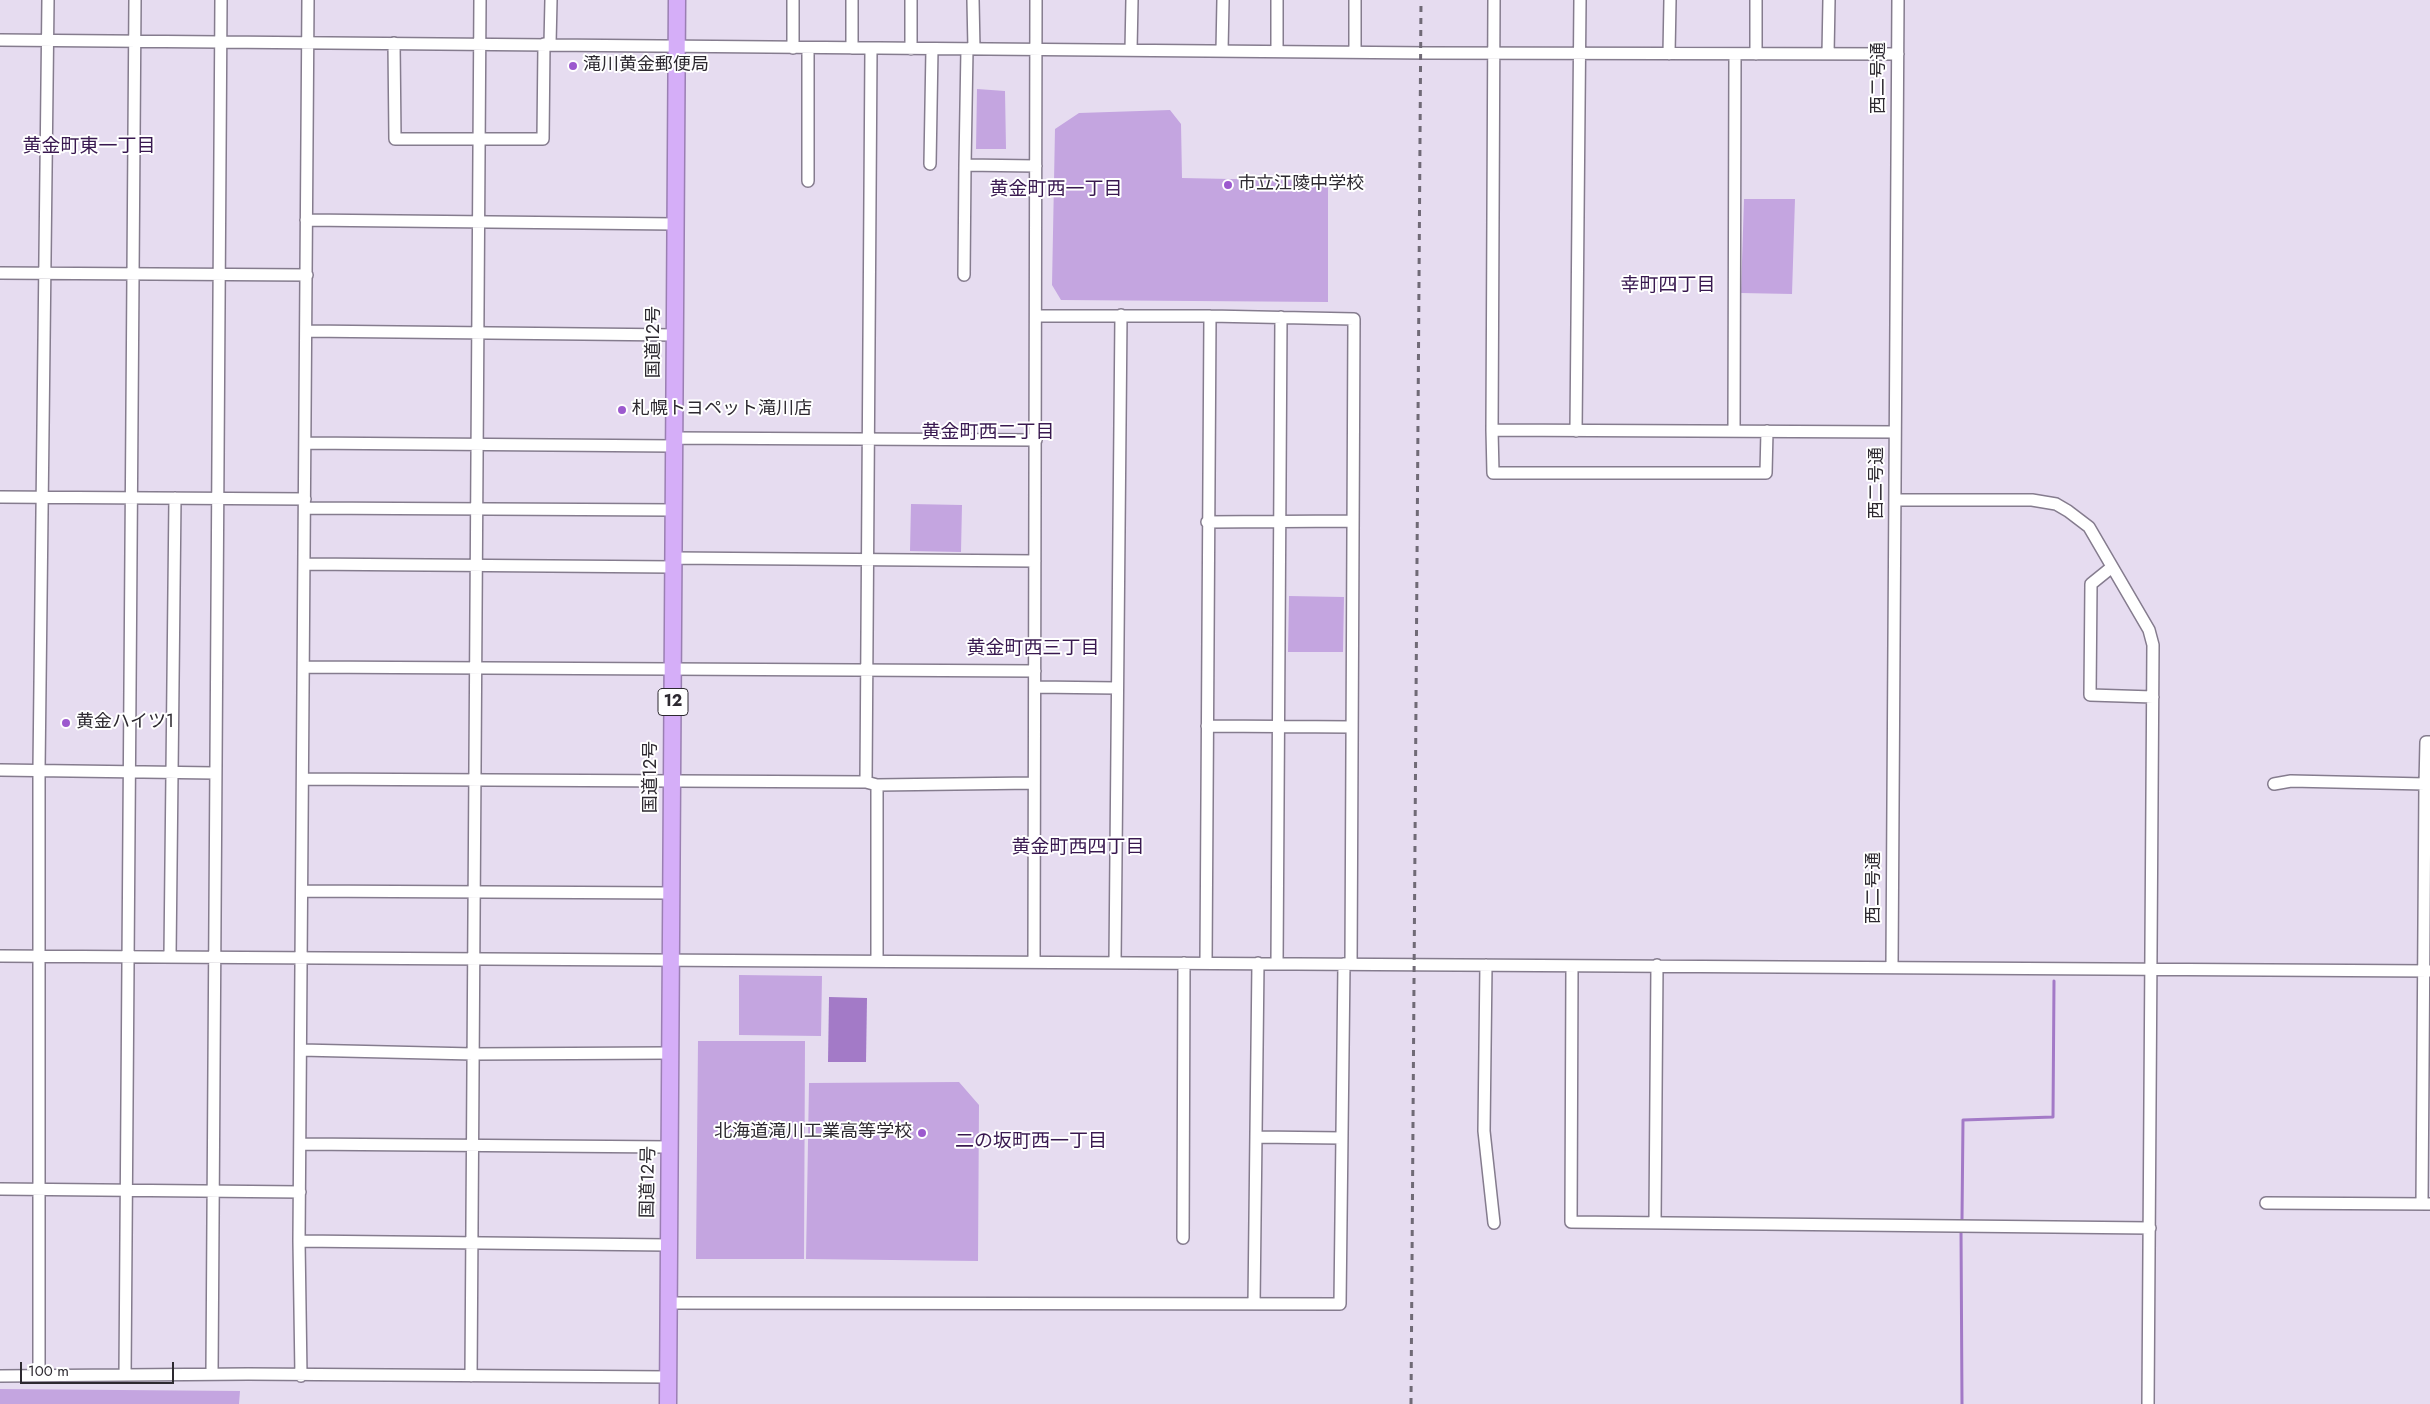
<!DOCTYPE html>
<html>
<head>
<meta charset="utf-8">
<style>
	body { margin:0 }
	#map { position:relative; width:2430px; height:1404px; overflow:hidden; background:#e6dcf0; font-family:Jost,sans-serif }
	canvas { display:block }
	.scale { position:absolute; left:20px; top:1362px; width:154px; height:22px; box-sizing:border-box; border:2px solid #2d2930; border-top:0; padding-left:6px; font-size:15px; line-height:18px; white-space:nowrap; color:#2d2930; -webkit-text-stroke:4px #fff; paint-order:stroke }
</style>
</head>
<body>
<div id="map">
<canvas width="2430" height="1404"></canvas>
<div class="scale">100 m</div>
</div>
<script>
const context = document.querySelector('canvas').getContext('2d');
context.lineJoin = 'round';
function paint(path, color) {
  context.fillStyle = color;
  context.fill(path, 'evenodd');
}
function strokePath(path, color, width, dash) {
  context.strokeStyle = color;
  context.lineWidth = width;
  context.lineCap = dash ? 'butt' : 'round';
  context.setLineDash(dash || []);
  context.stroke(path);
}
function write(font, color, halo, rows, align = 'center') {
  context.font = font + ' Jost,"Noto Sans JP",sans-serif';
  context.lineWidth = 4;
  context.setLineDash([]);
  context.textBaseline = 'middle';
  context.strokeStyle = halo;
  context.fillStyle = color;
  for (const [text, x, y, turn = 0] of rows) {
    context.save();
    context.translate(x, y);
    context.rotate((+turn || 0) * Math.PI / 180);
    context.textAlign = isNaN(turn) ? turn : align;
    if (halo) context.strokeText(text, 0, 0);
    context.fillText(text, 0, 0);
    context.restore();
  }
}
paint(new Path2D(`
	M977,89L1005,91L1006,149H976Z
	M1170,110L1181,124L1182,178L1328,181V302L1061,300L1052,285L1055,129L1079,113Z
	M1744,199H1795L1792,294L1741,293Z
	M911,504L962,505L961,552L910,551Z
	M1289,596L1344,597L1343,652H1288Z
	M739,975L822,976L821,1036L739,1035Z
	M698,1041H805L804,1259H696Z
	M959,1082L979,1105L978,1261L806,1259L809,1083Z
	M0,1389L240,1391L239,1404H0Z`), '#c4a5e0');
paint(new Path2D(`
	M829,997L867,998L866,1062H828Z`), '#a37ac7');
strokePath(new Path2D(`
	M1962,1219L1963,1120L2053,1117L2054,981
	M1961,1230L1962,1404`), '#a37ac7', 3);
const minor = new Path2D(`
	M793,0V48
	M973,0L974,49
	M1277,0V51
	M1355,0V52
	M1494,0L1492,430L1895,432
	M1756,0V54
	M0,40L1428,53L1898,54
	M394,43L395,139H543L544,44
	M550,44L551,0
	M852,48V0
	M911,49V0
	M967,49L965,165L1036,166
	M1131,50L1132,0
	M1222,51L1223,0
	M1669,54L1670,0
	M1828,54L1829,0
	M930,164L932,49
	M808,181V48
	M306,220L675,224
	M0,273L307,275
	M964,275L965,165
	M1036,316H1210L1354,319L1351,964
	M306,331L675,335
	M1492,430L1493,473H1766L1767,431
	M1576,431L1580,0
	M1734,431L1735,54
	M674,438L1036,440
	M305,443L674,446
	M0,497L305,499
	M1895,500H2032L2056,504L2068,511L2089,527L2149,630L2153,645L2148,1404
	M305,508L674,510
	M1207,522L1352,521
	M673,558L1035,561
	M305,564L673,567
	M2112,567L2091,584L2090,695L2153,697
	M304,667L1035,671
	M1035,687L1117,688
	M1207,726L1352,727
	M0,770L215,773
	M303,779L866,782L877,785L1034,783
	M866,782L871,49
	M2274,784L2291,781L2425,784
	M877,785V961
	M302,891L671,893
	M0,956L2430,971
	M170,956L175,498
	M1034,961L1036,0
	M1115,962L1121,315
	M1206,963L1210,316
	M1277,964L1281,317
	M1486,965L1484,1131L1494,1223
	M1572,966L1571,1222L2150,1228
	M1892,966L1898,0
	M301,1050L473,1054L670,1053
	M1256,1137L1342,1138
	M301,1144L670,1147
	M0,1189L300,1192
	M2266,1203L2429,1204
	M2422,1204L2425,784L2426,742H2430
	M1655,1222L1657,965
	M1183,1238L1184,963
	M299,1241L668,1245
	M668,1303L1340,1304L1344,964
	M1254,1304L1258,963
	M212,1374L221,0
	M39,1375V770L48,0
	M125,1375L135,0
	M0,1376L248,1374L668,1377
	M301,1376L299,1241L308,0
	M471,1376L480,0`);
const highway = new Path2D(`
	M668,1404L677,0`);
strokePath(minor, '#857c8e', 14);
strokePath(highway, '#9a7fb2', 19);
strokePath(minor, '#fff', 11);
strokePath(highway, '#d5aef8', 16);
strokePath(new Path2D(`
	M1411,1404L1421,0`), '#706a76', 3, [6, 6]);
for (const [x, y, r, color] of [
	[573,66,5,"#9c59ce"],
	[1228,185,5,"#9c59ce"],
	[622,410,5,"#9c59ce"],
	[66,723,5,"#9c59ce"],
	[922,1133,5,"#9c59ce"]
]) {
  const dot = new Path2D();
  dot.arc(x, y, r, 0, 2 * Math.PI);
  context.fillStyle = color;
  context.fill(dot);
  strokePath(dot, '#fff', 2);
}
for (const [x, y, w] of [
	[673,702,30]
]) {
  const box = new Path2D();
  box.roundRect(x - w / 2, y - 13.5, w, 27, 4);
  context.fillStyle = '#fff';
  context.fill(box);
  strokePath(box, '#2d2930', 1);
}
write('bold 16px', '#2d2930', null, [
	["12",673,702]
]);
write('18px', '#2d2930', '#fff', [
	["滝川黄金郵便局",583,66],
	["市立江陵中学校",1238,185],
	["札幌トヨペット滝川店",632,410],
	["黄金ハイツ1",76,723],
	["北海道滝川工業高等学校",912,1133,"right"]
], 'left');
write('18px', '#2d2930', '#fff', [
	["西二号通",1880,78,-90],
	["国道12号",655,342,-90],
	["西二号通",1878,483,-90],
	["国道12号",652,777,-90],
	["西二号通",1875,888,-90],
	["国道12号",649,1182,-89]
]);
write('19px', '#391950', '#fff', [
	["黄金町東一丁目",89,147],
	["黄金町西一丁目",1056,190],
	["幸町四丁目",1668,286],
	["黄金町西二丁目",988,433],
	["黄金町西三丁目",1033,649],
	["黄金町西四丁目",1078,848],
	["二の坂町西一丁目",1031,1142]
]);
</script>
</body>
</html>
